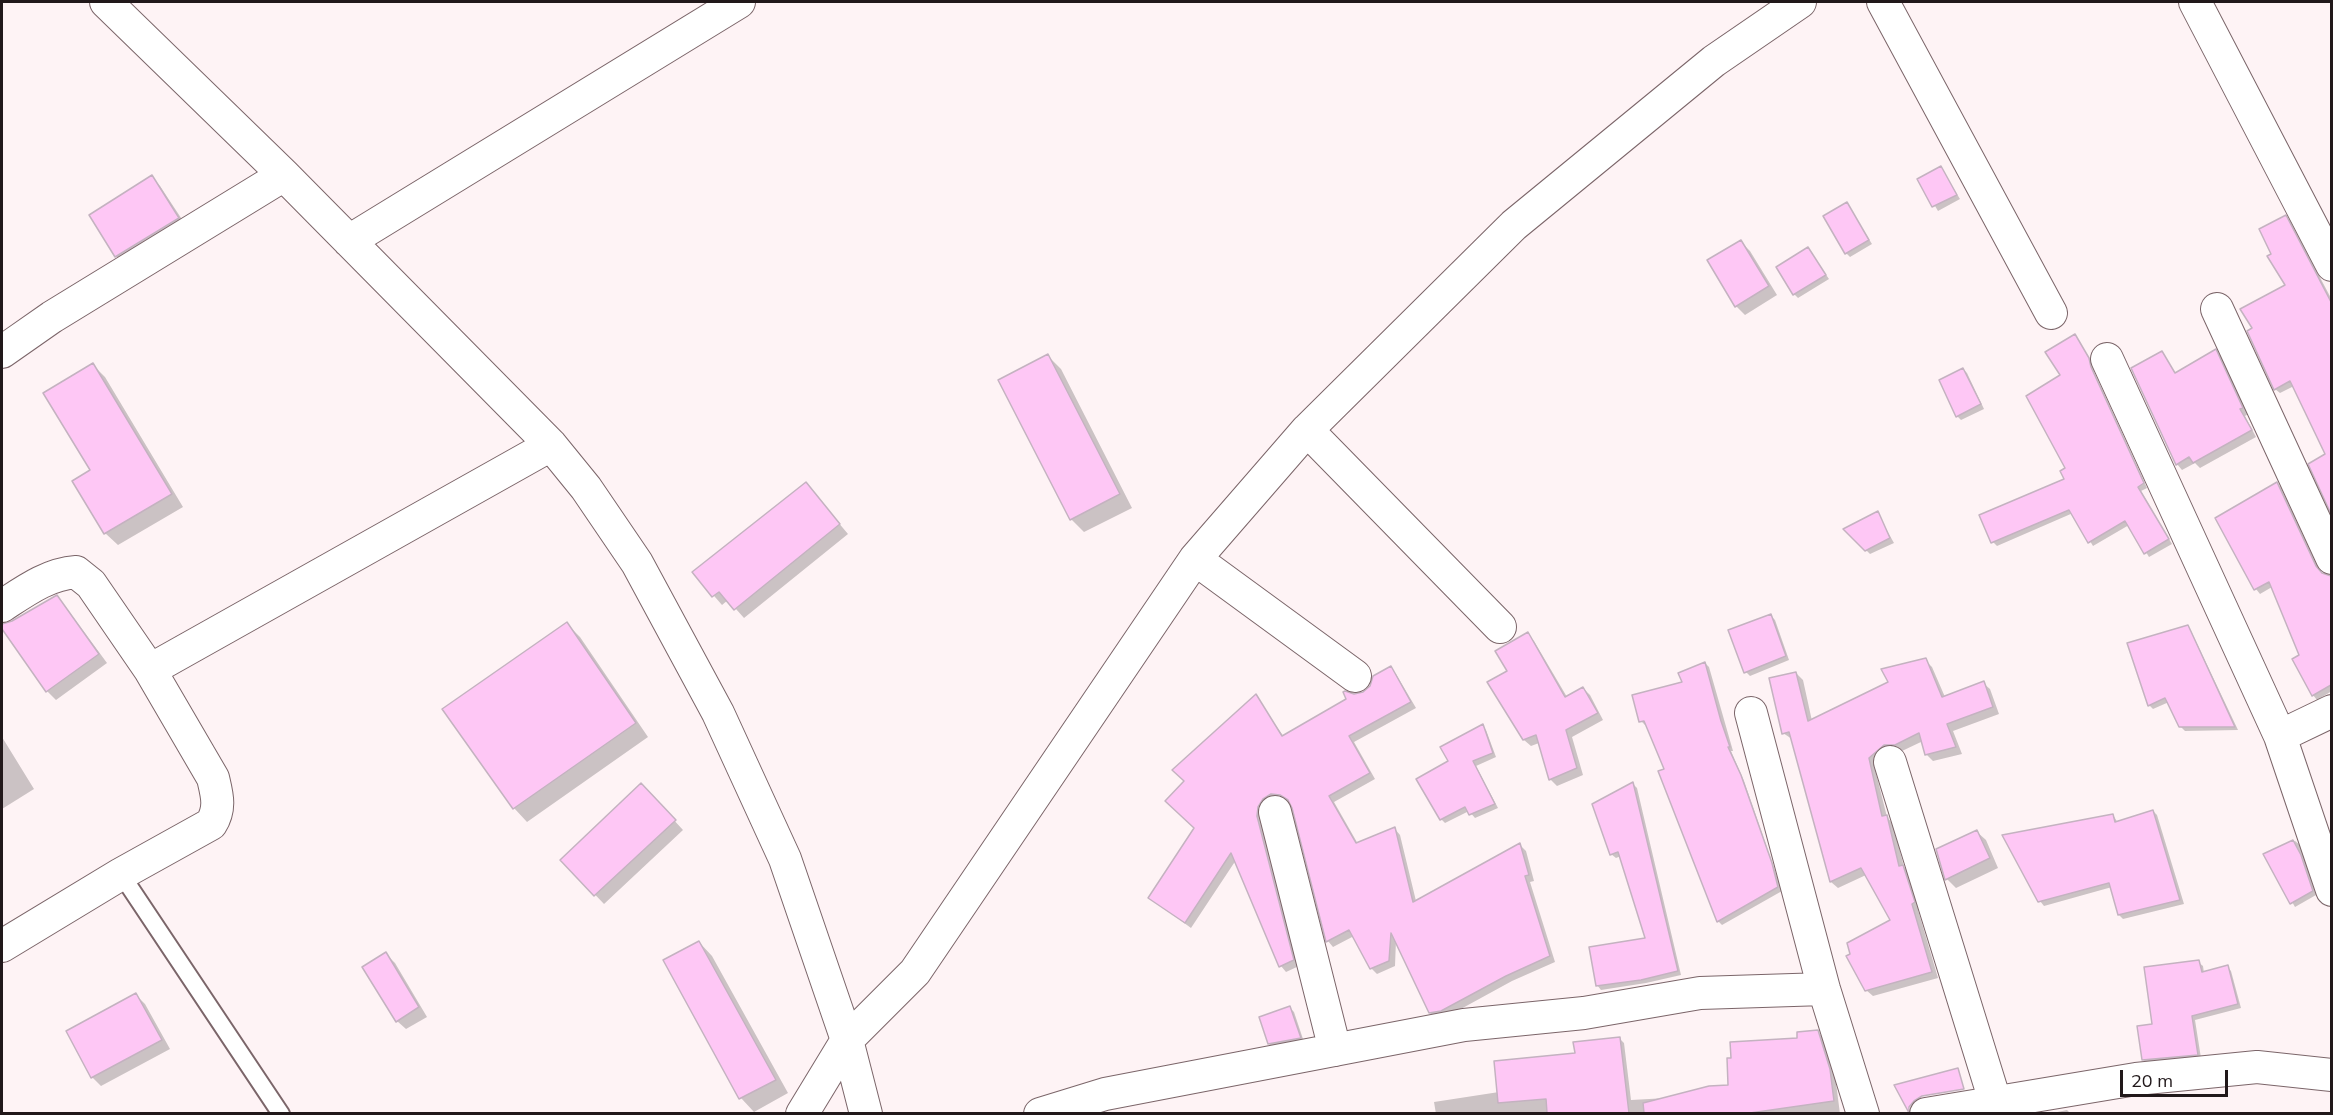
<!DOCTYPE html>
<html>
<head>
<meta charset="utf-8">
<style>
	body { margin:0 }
	#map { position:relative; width:2333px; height:1115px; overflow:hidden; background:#fef3f5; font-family:Mulish,sans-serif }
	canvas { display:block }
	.frame { position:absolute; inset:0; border:3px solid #21181a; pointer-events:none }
	.scale { position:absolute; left:2120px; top:1070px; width:108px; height:27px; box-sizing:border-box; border:3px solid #21181a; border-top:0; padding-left:8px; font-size:18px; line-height:21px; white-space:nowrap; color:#21181a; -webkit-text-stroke:4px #fff; paint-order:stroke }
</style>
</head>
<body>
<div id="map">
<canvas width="2333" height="1115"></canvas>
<div class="frame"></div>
<div class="scale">20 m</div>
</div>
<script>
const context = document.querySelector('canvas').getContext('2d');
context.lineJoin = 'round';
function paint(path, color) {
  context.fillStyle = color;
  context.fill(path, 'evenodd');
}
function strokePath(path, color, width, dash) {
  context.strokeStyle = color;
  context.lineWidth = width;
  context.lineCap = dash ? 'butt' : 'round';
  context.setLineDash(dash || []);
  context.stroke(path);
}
paint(new Path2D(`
	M1941,168L1960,199L1938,211L1919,179Z
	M151,177L160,186L187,227L125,265L116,256L91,216Z
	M1847,204L1872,244L1850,257L1846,253Z
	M2285,217L2290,221L2332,300V510L2310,464L2327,455L2294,386L2280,393L2275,389L2287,286L2273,254Z
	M1741,242L1750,251L1777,295L1745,315L1736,306Z
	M1808,249L1829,279L1798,298L1794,294Z
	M2075,336L2093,363L2094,372L2147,488L2141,491L2172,544L2149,557L2129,525L2093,546L2073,513L1997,546L1993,542L2066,479L2062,376Z
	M2215,351L2221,357L2248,414L2245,416L2256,437L2200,468L2195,463L2182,470L2177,464L2161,353L2176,374Z
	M1048,356L1061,369L1132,508L1084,532L1071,519Z
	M93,365L105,377L183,507L118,545L105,533L92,470Z
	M1963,369L1967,373L1984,409L1961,420L1957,416Z
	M806,484L848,534L744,618L728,600L722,605L694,573Z
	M2277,484L2281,488L2320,572L2332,577V691L2317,700L2313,695L2301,656L2272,587L2260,594L2256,589Z
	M1877,513L1894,543L1870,554L1845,529Z
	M56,597L65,606L107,663L56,700L47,691L2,626L12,622Z
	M1771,616L1775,620L1789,660L1750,676L1746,672Z
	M567,624L580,637L648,737L527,822L514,808L444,709Z
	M2187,626L2191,631L2238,730L2185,731L2180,726L2169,702L2153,709L2149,705Z
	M1527,634L1534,641L1567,697L1583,688L1590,695L1603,720L1572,737L1583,775L1557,786L1550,779L1539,743L1531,746L1524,740L1489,683L1509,671Z
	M1925,660L1932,667L1945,697L1983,683L1990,689L1999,714L1953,731L1962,754L1933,761L1926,754L1923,741L1902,751H1891L1874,765L1887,817L1893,824L1904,867L1909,873L1920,909L1918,910L1938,978L1873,996L1866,990L1892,921L1866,875L1838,888L1831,882L1792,739L1783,733L1796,673L1803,680L1812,721L1890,682Z
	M1705,663L1709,667L1733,751H1731L1744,781L1782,891L1722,925L1718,921L1666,770L1648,725H1645L1641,721Z
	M1390,668L1396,674L1416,708L1354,742L1375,779L1334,802L1358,844L1395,829L1400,835L1416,901L1520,845L1526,851L1534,881L1530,882L1555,962L1512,981L1448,1016L1436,1019L1430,1013L1396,940L1395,966L1377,974L1371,968L1354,936L1333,947L1328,941L1294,807L1286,800H1276L1299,966L1286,972L1281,966L1236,860L1191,928L1150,898L1196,828L1186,781L1255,696L1284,737L1354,695L1363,694Z
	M1482,726L1486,730L1496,757L1476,766L1498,808L1475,818L1469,811L1445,823L1441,819L1450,761Z
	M2,737L34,789L2,809Z
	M1633,784L1637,788L1681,975L1646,983L1601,990L1597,985L1647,939L1621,856L1616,858L1611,854Z
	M650,794L683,830L604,904L562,860Z
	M2153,811L2157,815L2184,904L2123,919L2119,915L2112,887L2044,906L2040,901L2113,815L2118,823Z
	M1977,832L1986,840L1998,868L1956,888L1947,879L1938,850Z
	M2295,841L2300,845L2316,895L2295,907L2265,855Z
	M699,942L712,956L788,1093L754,1112L741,1098L665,961Z
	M386,954L395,963L427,1017L406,1029L397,1021Z
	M2198,962L2203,966L2204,973L2227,967L2231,971L2241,1008L2195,1020L2201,1058L2148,1064L2143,1060L2154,1026Z
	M136,995L145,1004L170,1049L101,1086L92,1077Z
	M1290,1008L1294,1012L1304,1042L1273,1048L1269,1044Z
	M1817,1032L1823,1037L1835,1075L1840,1114H1436L1434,1102L1499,1092L1577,1055L1619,1038L1624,1043L1631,1100L1667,1098L1729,1087L1799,1040Z
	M2067,1110L2071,1114H2048Z`), '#0003');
const building = new Path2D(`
	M1941,166L1957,195L1932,207L1917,179Z
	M152,175L179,218L115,257L89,215Z
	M1847,202L1869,240L1845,254L1823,216Z
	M2286,215L2331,302V514L2308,464L2325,454L2290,381L2274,390L2247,331L2252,328L2240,309L2285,285L2267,256L2271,254L2259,229Z
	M1741,240L1769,286L1735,307L1707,260Z
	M1808,247L1826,275L1793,295L1776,267Z
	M2075,334L2089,358L2091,367L2144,483L2138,487L2169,539L2144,554L2125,521L2088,543L2069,510L1991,543L1979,515L2064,479L2060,471L2065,468L2026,396L2060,375L2045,352Z
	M2216,349L2243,408L2240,409L2252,430L2193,463L2189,457L2176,465L2131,368L2162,351L2175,373Z
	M1048,354L1120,494L1070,520L998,380Z
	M93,363L172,494L104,534L72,481L90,470L43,393Z
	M1963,368L1981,404L1956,417L1939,380Z
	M806,482L840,524L734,610L719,592L712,597L692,572Z
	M2277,482L2316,566L2322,573L2331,576V685L2312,696L2292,659L2299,655L2269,582L2254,590L2215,518Z
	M1878,511L1890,538L1865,551L1843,529Z
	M57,595L99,654L46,692L2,629V624L12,621Z
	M1771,614L1786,656L1744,673L1728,630Z
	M567,622L636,723L513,809L442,709Z
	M2188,625L2235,727H2179L2165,698L2148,706L2127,643Z
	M1528,632L1565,697L1583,687L1598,713L1566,730L1577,768L1549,780L1536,735L1523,740L1487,682L1507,671L1495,651Z
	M1926,658L1942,697L1984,681L1993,707L1947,724L1956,747L1925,755L1919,733L1895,745H1884L1869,758L1882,816L1887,815L1899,866L1903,865L1915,902L1912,904L1932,972L1865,991L1846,956L1850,954L1847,943L1890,920L1861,868L1830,882L1789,732L1782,734L1769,678L1796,672L1808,721L1888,682L1881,669Z
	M1705,662L1721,721L1730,747H1728L1741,775L1772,863L1778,887L1717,922L1658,771L1664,769L1644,721L1639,722L1632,695L1682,682L1678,673Z
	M1391,666L1411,702L1349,736L1370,773L1329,796L1356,843L1395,827L1413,902L1520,843L1529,875L1525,876L1550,956L1506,976L1441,1011L1429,1013L1391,933L1389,961L1370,969L1349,930L1326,942L1292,808L1288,800L1280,795L1271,794L1263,799L1258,807L1257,816L1294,960L1279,967L1231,853L1185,923L1148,898L1194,828L1165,801L1184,781L1172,770L1256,694L1282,736L1346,699L1343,692L1345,691L1354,694L1363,692L1370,686L1373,676Z
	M1483,724L1493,753L1473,761L1495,804L1469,815L1465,807L1440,820L1416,779L1448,761L1440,747Z
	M1633,782L1678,971L1641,980L1596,986L1589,947L1645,938L1618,852L1610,855L1592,804Z
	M641,783L676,820L594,896L560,860Z
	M2153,810L2180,900L2118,915L2109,883L2038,902L2002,835L2113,814L2115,822Z
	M1977,830L1990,858L1945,880L1936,849Z
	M2293,840L2301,855L2313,891L2290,904L2263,854Z
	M699,941L776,1080L739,1099L663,960Z
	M386,952L419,1007L396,1022L362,967Z
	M2199,960L2202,972L2228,965L2238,1004L2192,1016L2198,1055L2142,1060L2137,1026L2152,1024L2144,967Z
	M136,993L162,1040L91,1078L66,1031Z
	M1290,1006L1301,1038L1268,1044L1259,1017Z
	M1818,1030L1830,1069L1834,1101L1750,1113H1644L1643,1103L1709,1086L1728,1085L1727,1058H1731L1730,1042L1797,1038V1032Z
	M1620,1037L1629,1113H1547L1546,1099L1498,1103L1494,1061L1575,1053L1573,1042Z
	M1958,1068L1964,1089L1922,1096L1914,1101L1909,1107V1113L1894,1085Z`);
paint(building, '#fec7f5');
strokePath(building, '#c4b2c0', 1.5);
const lane = new Path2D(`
	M121,874L281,1114`);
const street = new Path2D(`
	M106,2L284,175L551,445L586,488L637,563L718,713L785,859L847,1040L866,1114
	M1883,2L2051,313
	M2195,2L2332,265
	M349,241L739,2
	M2217,309L2332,558
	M2,352L52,317L284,175
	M2107,359L2280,736L2332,890
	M1307,430L1500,627
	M1195,559L1355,676
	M2,606C25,591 48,574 76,572L91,584L150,670L213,778C217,795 221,808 211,824L121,874L2,946
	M150,670L551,445
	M1751,713L1824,989L1863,1114
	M2280,736L2332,711
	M1890,762L1999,1114
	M1275,812L1335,1050
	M802,1114L847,1040L915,972L1195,559L1307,430L1514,225L1714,61L1800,2
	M1040,1114L1105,1094L1464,1025L1584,1013L1700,993L1824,989
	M1926,1114L2136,1079L2257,1067L2332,1075`);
strokePath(lane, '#7b6569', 20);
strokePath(street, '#7b6569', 34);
strokePath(lane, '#fff', 16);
strokePath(street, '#fff', 32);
</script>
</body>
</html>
